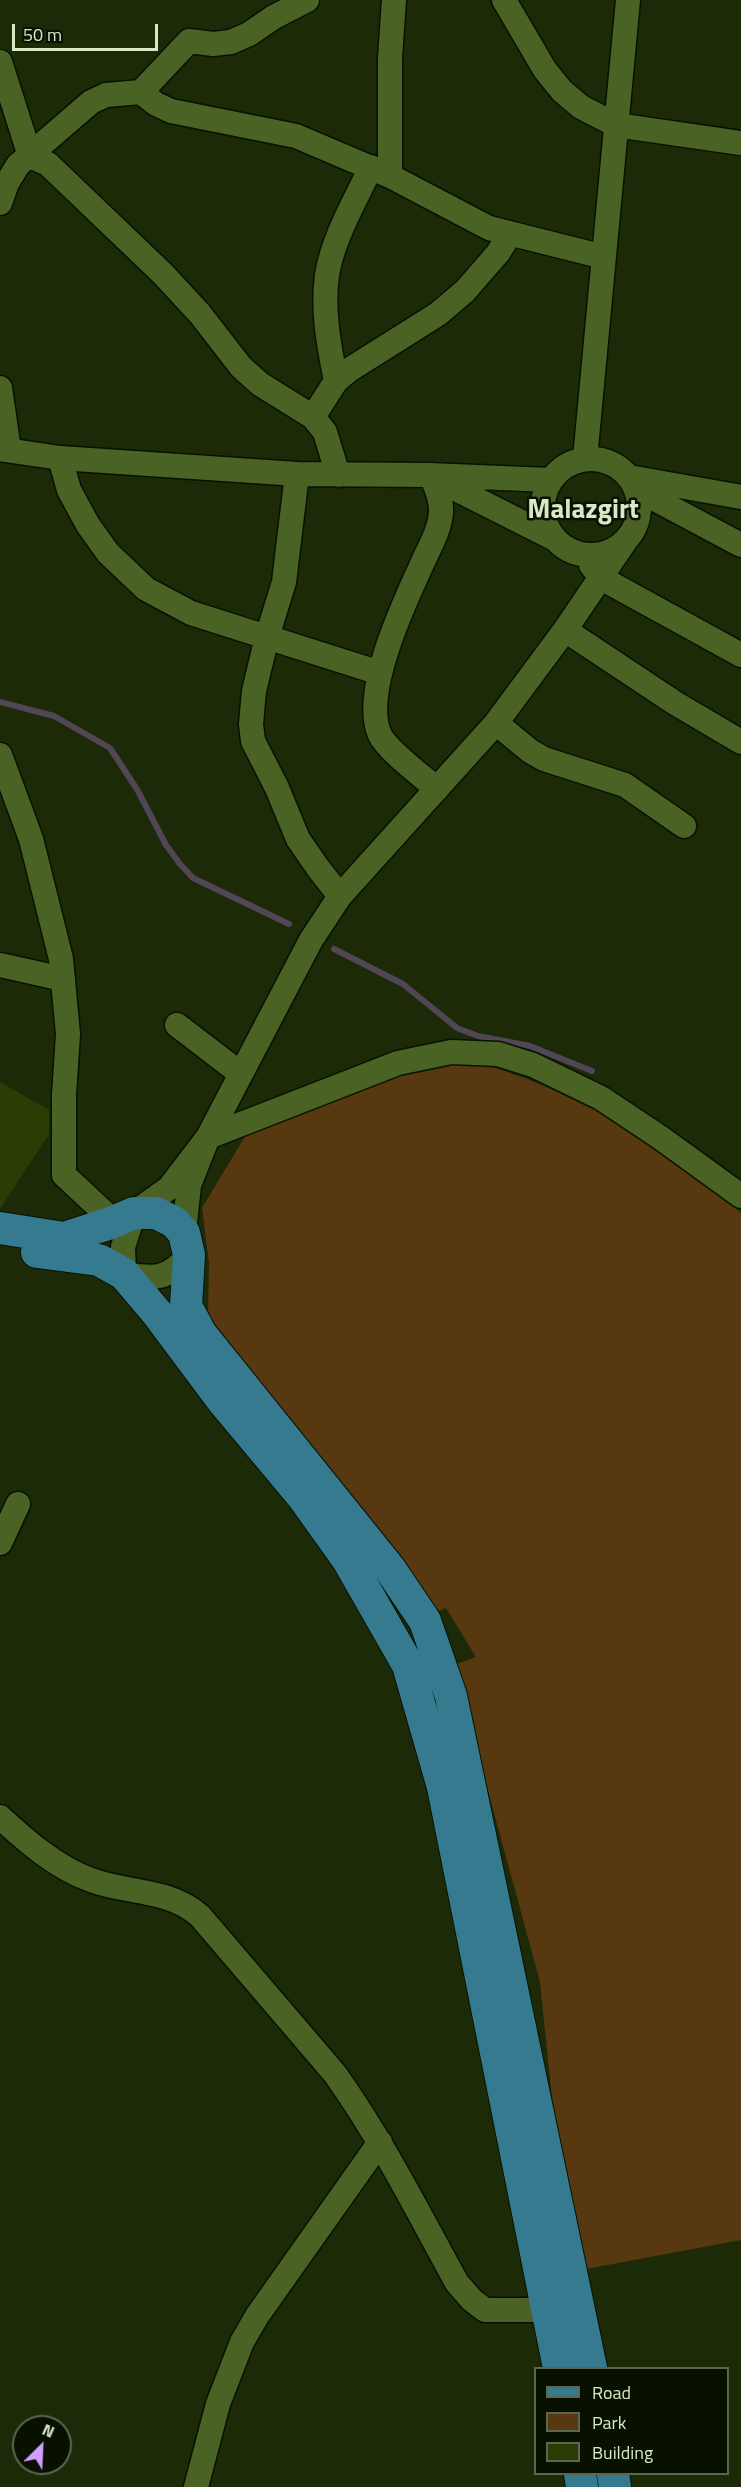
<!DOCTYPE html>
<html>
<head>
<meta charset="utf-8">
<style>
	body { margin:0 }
	#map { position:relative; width:741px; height:2487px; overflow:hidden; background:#1d2a08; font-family:"Titillium Web",sans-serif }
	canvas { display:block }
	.legend { position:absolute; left:534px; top:2367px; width:195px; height:108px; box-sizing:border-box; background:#081100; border:2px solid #5c6750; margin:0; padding:8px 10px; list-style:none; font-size:18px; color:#d9e9c8 }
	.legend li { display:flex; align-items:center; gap:12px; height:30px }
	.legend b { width:30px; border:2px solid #5c6750 }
	.north { position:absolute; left:12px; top:2415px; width:60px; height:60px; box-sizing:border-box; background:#081100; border:2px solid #5c6750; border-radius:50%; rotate:24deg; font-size:16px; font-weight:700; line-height:24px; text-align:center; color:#d9e9c8 }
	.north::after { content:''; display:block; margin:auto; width:21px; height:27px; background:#d19dfe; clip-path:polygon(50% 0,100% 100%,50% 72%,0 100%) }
	.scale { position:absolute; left:12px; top:24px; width:146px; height:27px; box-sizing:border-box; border:3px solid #d9e9c8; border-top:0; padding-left:8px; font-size:18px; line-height:21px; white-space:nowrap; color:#d9e9c8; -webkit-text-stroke:4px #081100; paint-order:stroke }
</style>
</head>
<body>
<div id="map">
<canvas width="741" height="2487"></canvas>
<ul class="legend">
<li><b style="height:8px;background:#367a8f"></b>Road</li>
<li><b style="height:16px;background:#583811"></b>Park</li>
<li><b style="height:16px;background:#293d05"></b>Building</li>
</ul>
<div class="north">N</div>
<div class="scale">50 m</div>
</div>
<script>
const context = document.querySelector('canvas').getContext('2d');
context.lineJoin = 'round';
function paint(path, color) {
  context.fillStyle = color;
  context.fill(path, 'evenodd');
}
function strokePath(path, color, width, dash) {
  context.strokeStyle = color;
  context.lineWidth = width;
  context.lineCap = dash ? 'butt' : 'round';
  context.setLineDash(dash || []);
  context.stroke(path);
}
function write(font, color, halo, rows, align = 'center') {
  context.font = font + ' "Titillium Web",sans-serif';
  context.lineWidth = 5;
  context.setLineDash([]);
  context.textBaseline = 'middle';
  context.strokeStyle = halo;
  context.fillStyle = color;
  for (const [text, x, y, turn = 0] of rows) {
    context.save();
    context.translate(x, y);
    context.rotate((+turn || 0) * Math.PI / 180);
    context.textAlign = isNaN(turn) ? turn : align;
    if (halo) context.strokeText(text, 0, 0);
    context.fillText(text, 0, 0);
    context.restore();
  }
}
paint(new Path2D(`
	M468,1060C570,1087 663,1142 741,1213V2240L570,2272L540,1982L478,1754L451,1666L476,1657L446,1608L420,1618L356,1503L208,1316L209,1263L202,1208L247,1133L398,1071Z`), '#583811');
strokePath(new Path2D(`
	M0,702L54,716L110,748L138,791L166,845L180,864L193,878L289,924
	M334,949L403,984L457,1028L478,1036L530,1046L592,1071`), '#504656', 6);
paint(new Path2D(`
	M0,1082L49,1110V1134L0,1209Z`), '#293d05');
const minor = new Path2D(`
	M504,0L545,70L562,91L581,107L616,125L741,143
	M0,62L30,156L48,164L163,274L200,314L241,367L260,384L313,417L325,432L338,475
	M141,92L156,104L171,111L296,136L390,176L489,228L604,257
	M390,176V58L394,0
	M0,203L7,183L18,165L91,102L106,95L141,92L189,41L213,44L231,42L249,34L274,17L307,0
	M336,381C329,346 322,311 327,275C333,238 355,201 371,167
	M0,388L9,450
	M313,417L336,381L349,370L438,314L465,291L498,253L510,234
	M0,449L60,458L297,474L429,475L550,480
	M60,458L69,490L88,525L108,553L146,589L191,613L380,673
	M585,459L628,0
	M543 507a48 48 0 1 1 96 0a48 48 0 1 1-96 0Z
	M297,474L284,582L267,637L254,691L251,724L253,741L277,788L298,839L318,868L340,896
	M432,477C436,488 442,500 441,512C440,530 429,548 422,564C404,603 361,694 380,735C387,750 423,777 437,789
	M629,477L741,497
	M436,479L555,539
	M636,489L741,545
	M591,565L601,578L741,655
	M565,630L675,703L741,742
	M496,723L530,751L544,759L625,785L684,826
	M0,755L31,839L61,959L68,1034L64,1095V1175L125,1232
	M0,965L63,979
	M177,1025L241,1074
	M184,1233L189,1185L208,1137L311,940L340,896L496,723L565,630L624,543
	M189,1255C167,1280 156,1279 124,1274L123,1247L134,1213L169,1188L208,1137L398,1063L451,1052L498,1054L533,1065L601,1098L661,1138L741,1196
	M0,1543L18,1504
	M0,1817C26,1841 57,1868 91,1880C128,1894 168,1888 200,1916L335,2074C382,2140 418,2212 457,2283L472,2300L485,2310H548
	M196,2487L218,2404L242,2342L257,2316L380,2142`);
const major = new Path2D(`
	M0,1228L64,1238L111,1223L134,1213H156L174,1222L184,1233L189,1255L186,1306L201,1334L390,1569L425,1621L451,1696L591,2368
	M37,1252L99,1260L124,1274L157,1313L222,1400L303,1497L348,1560L408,1665L443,1787L559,2368
	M580,2474L582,2487
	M613,2474L615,2487`);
strokePath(minor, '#071200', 27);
strokePath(major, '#071200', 34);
strokePath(minor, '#4a6324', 24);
strokePath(major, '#367a8f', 32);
write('bold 27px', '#d9e9c8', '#081100', [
	["Malazgirt",583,511]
]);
</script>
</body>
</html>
